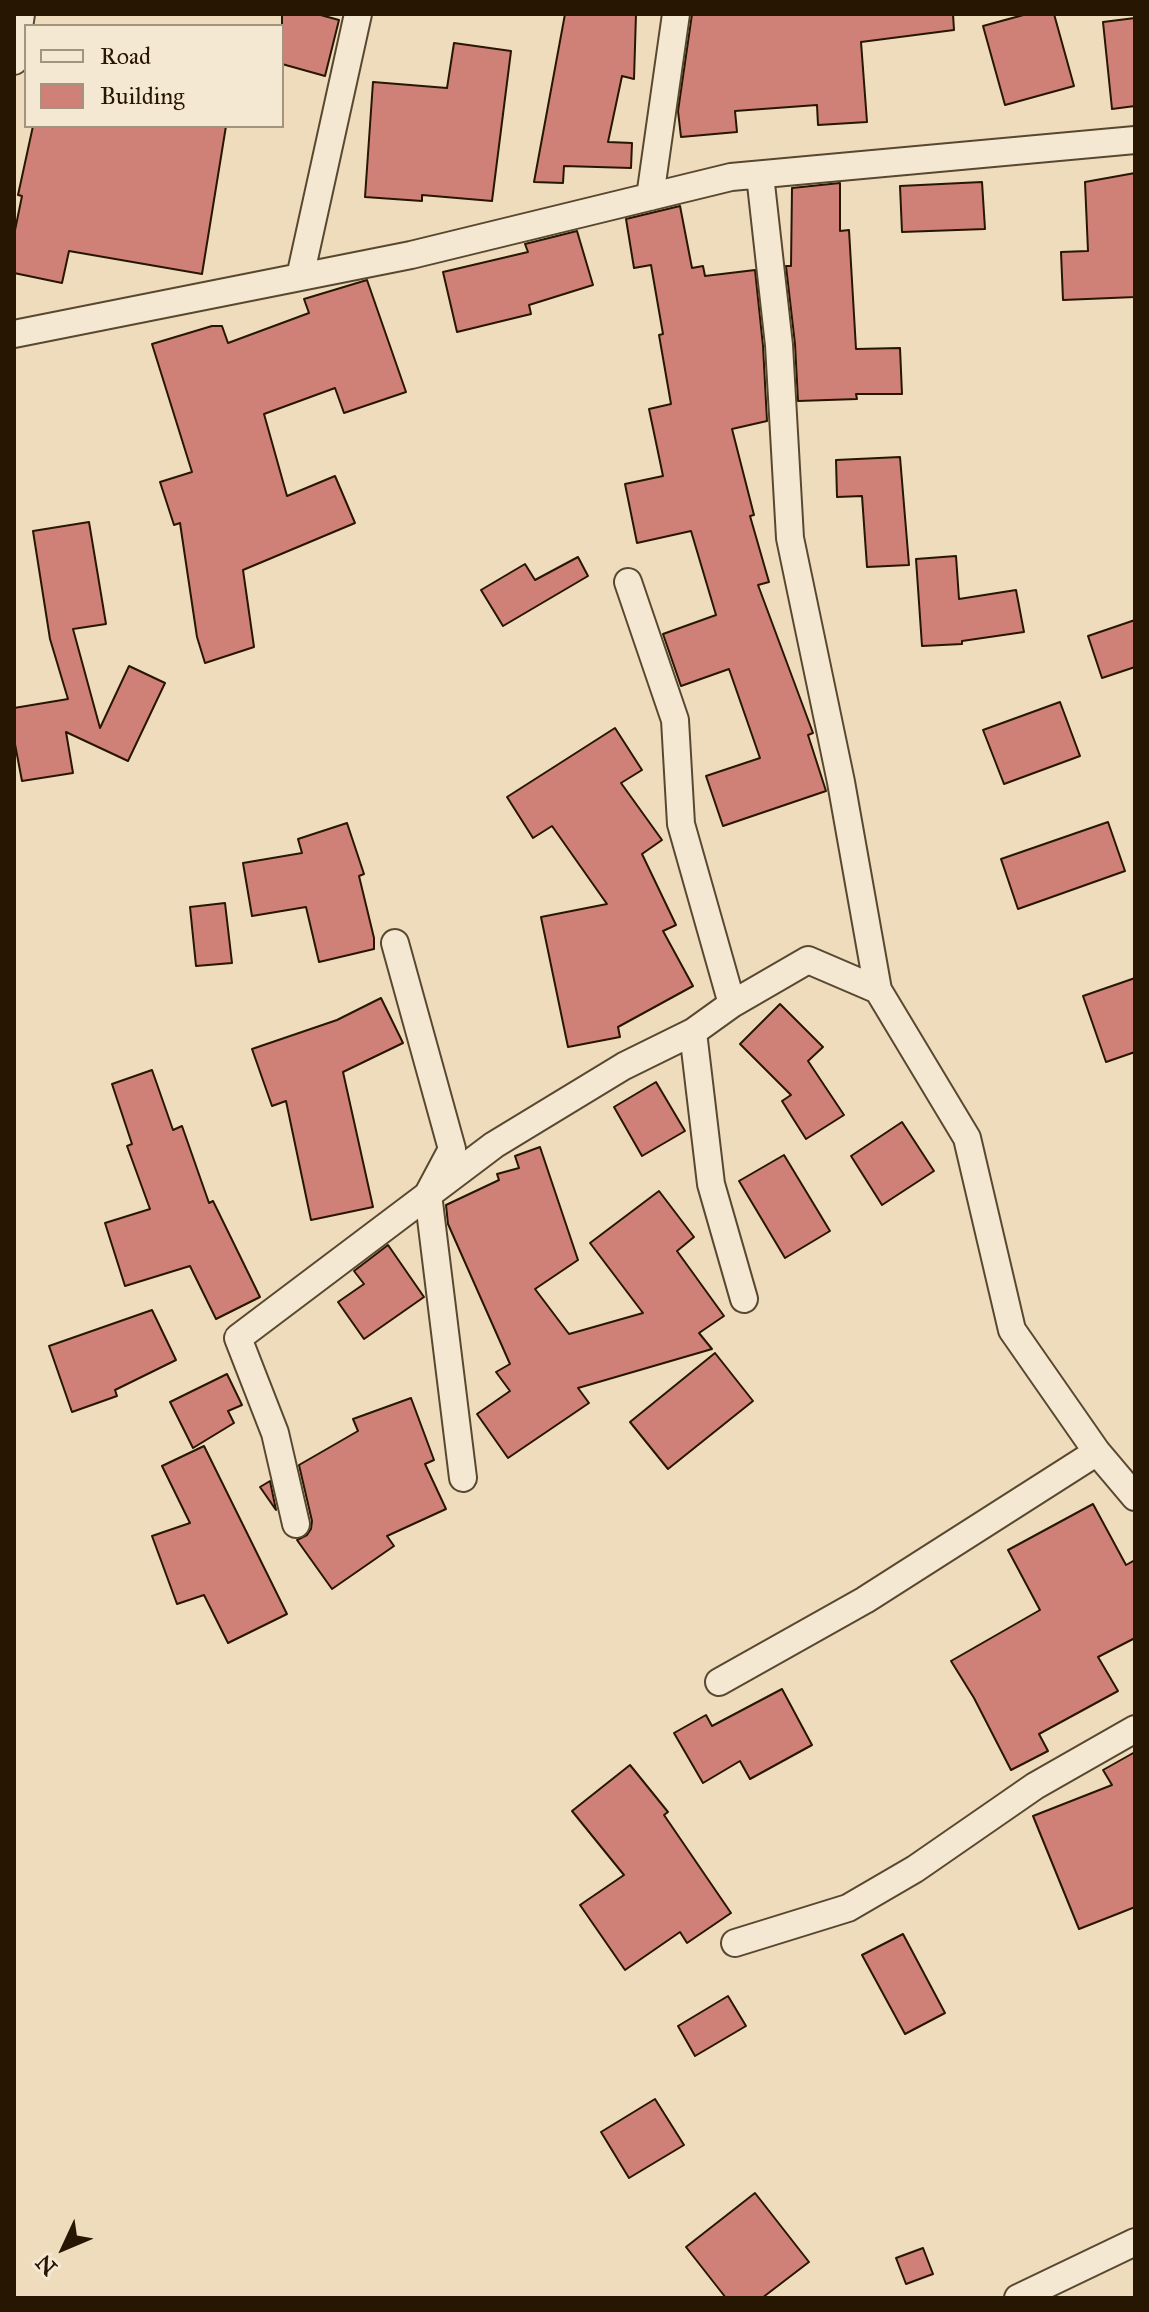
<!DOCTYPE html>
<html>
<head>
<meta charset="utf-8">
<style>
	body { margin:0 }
	#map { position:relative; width:1149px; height:2312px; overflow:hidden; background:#efdcbc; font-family:"IM FELL Great Primer",serif }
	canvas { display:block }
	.frame { position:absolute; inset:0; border:16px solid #271602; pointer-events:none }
	.legend { position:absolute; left:24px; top:24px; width:260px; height:104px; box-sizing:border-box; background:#f5e8d3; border:2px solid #a3947f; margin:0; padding:10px 14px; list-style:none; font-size:24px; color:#271602 }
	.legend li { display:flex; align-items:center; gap:16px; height:40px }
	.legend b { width:40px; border:2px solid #a3947f }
	.north { position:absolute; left:24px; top:2208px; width:80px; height:80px; -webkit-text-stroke:6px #f5e8d3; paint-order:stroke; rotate:226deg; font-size:22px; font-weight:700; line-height:32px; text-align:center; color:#271602 }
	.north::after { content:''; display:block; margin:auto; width:28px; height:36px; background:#271602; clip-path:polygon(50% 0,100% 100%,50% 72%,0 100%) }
</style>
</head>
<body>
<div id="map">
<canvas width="1149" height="2312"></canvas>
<div class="frame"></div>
<ul class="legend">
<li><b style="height:10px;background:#f5e8d3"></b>Road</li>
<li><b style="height:22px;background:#d08177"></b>Building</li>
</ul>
<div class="north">N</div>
</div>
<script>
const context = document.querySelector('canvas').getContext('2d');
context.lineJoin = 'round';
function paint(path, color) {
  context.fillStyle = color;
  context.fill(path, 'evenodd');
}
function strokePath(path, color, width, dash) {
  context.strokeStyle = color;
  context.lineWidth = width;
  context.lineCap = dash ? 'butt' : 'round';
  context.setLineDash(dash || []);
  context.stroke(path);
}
const building = new Path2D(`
	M282,14H317L339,20L325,76L282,64Z
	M565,14H636L634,79L622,76L608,142L632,143L631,168L564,166L563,183L534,182Z
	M692,14H953L954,30L861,42L867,122L818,125L817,105L735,111L737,132L681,137L678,111Z
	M1027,14H1054L1074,86L1005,105L983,26Z
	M1135,18V106L1112,109L1103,22Z
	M454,43L511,51L492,201L422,195V201L365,197L373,82L447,88Z
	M33,126H226L202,274L69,251L62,283L14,273V235L22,196L18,195Z
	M1135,173V297L1063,300L1061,252L1088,251L1085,182Z
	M982,182L985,229L902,232L900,186Z
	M840,183V231L849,230L856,349L900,348L902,394H856L857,399L798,401L795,344L786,266H791L792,188Z
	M680,206L692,268L703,266L705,276L755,270L763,346L767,421L732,429L754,515L750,516L769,582L758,585L813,733L808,735L826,791L723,826L706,776L760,758L729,669L681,686L663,634L716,615L691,531L637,543L625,484L663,476L649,409L671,404L659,335L663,334L651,265L634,268L626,219Z
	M577,231L593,285L529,305L531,314L457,332L443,272L528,252L525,244Z
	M367,280L406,392L344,413L335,388L264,414L287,496L335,476L355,523L243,570L254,647L205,663L197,637L180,523L174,525L160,482L192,472L152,344L212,326H222L228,343L309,313L304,299Z
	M900,457L909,565L867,567L862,496L837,497L836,460Z
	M89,522L106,624L73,629L100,728L129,666L165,683L128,761L66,732L73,773L22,781L14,739V708L68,699L50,639L33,531Z
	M956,556L959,599L1016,590L1024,632L962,641V644L922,646L916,559Z
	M578,557L588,576L503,626L481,590L525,564L535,580Z
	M1135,620V667L1102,678L1088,636Z
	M1060,702L1080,756L1004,784L983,730Z
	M615,728L642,770L621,783L662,840L642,854L676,925L663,931L693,986L618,1027L620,1037L568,1047L541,917L607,904L552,826L533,838L507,797Z
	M1108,822L1125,871L1018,909L1001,859Z
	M347,823L364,874L359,876L374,938V949L319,962L306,907L252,916L243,863L302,853L298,839Z
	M225,903L232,963L196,966L190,907Z
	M1135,978V1052L1106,1062L1083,996Z
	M381,998L403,1043L343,1072L373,1207L311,1220L286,1101L272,1106L252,1049L337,1020Z
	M780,1004L823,1047L808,1061L844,1115L806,1139L782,1101L791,1095L740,1044Z
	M152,1070L173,1130L182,1126L209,1203L213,1201L260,1297L216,1319L190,1266L125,1286L105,1223L150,1209L127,1146L132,1144L112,1084Z
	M656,1082L685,1131L642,1156L614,1107Z
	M902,1122L934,1171L882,1205L851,1156Z
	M540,1147L578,1260L535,1289L569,1334L643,1313L590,1243L659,1191L694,1237L677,1251L724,1316L699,1333L712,1349L578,1388L589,1403L508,1458L477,1414L510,1391L496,1372L510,1364L448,1224L446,1205L499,1180L497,1174L519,1168L515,1156Z
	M784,1155L830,1231L785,1258L739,1181Z
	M388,1245L424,1297L364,1339L338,1302L364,1284L354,1271Z
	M152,1310L176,1360L115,1390L117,1396L72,1412L49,1346Z
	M715,1353L753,1401L668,1469L630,1422Z
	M227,1374L242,1405L228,1411L234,1423L193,1448L170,1402Z
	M411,1398L434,1460L425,1464L446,1509L387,1536L394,1546L332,1589L297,1540L307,1535L311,1529L312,1521L299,1465L358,1431L353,1419Z
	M204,1446L287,1614L228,1643L204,1595L177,1604L152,1536L190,1523L162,1466Z
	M270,1481L276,1510L260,1487Z
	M1093,1504L1126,1565L1135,1560V1638L1098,1657L1118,1691L1039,1734L1048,1751L1011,1770L974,1698L951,1661L1040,1610L1008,1550Z
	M782,1689L812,1745L750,1779L740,1761L703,1783L674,1733L706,1715L712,1726Z
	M1135,1752V1907L1079,1929L1033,1816L1112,1785L1103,1770Z
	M630,1765L668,1812L664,1815L731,1913L687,1943L680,1932L625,1970L580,1905L624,1875L572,1811Z
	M903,1934L945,2013L905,2034L862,1955Z
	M728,1996L746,2026L695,2056L678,2026Z
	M655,2099L684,2145L629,2178L601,2132Z
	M755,2193L809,2262L762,2298H726L686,2247Z
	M923,2248L933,2274L906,2284L896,2258Z`);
paint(building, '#d08177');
strokePath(building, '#271602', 2);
const minor = new Path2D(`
	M14,61L21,14
	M760,175L779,345L790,538L841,782L878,990
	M650,197L676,14
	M300,277L358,14
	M14,334L411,255L731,177L1135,140
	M628,582L675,720L681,824L732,1004
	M395,943L452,1149L428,1194L463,1478
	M693,1032L711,1184L744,1299
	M296,1524L275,1433L238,1338L494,1145L624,1066L693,1032L732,1004L808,960L878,990L967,1138L1012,1330L1097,1452L1135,1497
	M719,1682L865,1600L1097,1452
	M735,1943L848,1908L915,1869L1035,1786L1135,1729
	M1018,2298L1135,2242`);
strokePath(minor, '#594830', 30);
strokePath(minor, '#f5e8d3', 26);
</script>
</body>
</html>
